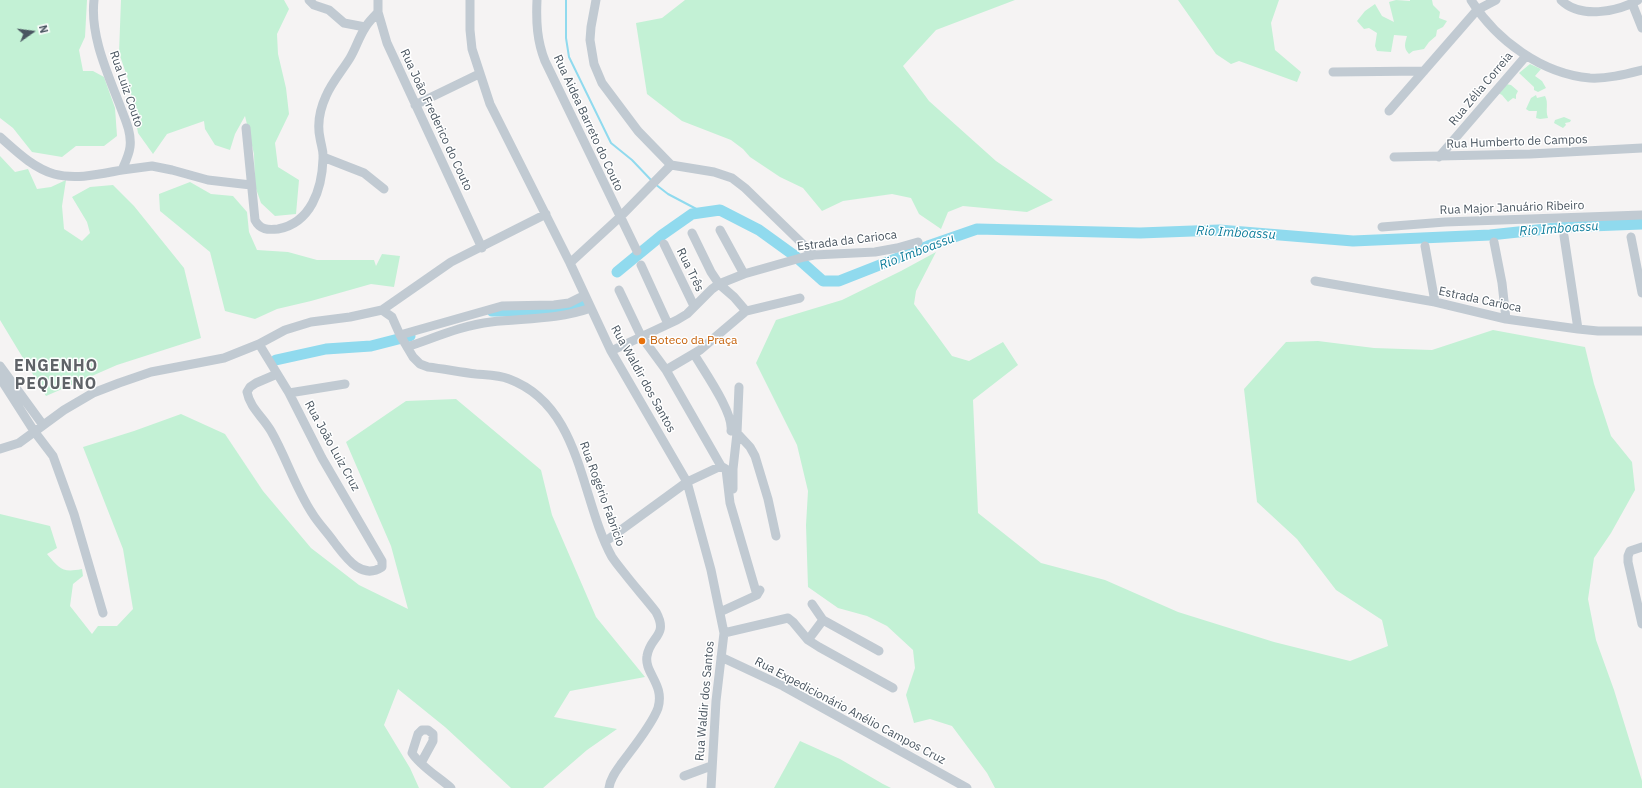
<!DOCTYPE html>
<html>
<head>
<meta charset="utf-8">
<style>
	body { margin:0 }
	#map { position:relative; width:1642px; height:788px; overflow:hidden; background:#f5f3f3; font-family:"IBM Plex Sans",sans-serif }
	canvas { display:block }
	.north { position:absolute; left:12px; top:12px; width:40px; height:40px; -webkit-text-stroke:3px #fff; paint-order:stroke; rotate:76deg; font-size:11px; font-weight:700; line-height:16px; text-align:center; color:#4a5661 }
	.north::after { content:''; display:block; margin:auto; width:14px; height:18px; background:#4a5661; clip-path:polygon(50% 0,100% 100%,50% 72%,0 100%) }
</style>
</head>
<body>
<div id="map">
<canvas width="1642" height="788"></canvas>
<div class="north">N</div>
</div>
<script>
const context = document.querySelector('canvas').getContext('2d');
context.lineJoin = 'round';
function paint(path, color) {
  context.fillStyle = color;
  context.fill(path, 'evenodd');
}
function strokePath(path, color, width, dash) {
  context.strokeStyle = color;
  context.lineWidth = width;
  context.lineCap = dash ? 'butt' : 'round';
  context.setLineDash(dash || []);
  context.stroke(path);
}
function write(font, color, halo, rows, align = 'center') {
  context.font = font + ' "IBM Plex Sans",sans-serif';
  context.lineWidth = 3;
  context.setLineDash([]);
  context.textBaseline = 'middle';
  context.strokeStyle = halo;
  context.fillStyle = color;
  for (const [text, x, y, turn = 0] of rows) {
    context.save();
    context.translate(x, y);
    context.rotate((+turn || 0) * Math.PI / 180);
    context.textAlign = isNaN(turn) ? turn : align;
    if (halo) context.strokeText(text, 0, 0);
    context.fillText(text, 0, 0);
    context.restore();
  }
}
paint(new Path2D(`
	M0,0H87L85,37L79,50L83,71H93L104,77L115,108L117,136L104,146H76L62,157L32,152L13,128L0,118Z
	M121,0H284L289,9L277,34L278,54L286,88L289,114L275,143L278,167L299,180L296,214L275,216L261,203L255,186L254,154L245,116L235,134L230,150L215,145L205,129L204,121L167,134L153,154L138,133L129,82L119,53Z
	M685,0H1015L936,30L903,66L929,101L996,161L1053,200L1027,212L963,206L948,212L941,229L919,214L911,198L892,194L843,201L822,211L803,188L780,177L750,157L743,149L731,140L682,121L647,94L636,23L662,18Z
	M1178,0H1279L1271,23L1275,50L1301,72L1297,82L1239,61L1231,64L1216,54Z
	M1396,0L1410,1V0H1432L1433,5L1440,12L1439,18L1447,21L1443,27L1437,30L1436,36L1429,42L1424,49L1413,51L1409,54C1403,48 1405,43 1407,36L1394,35L1391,52L1377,51L1375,46L1377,33L1369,28L1364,29L1357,21L1365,11L1375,4L1382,16L1394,22L1389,2Z
	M1530,64L1541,69L1535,76L1542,81L1546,88L1538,92L1534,90V87L1519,73Z
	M1506,84L1511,85L1518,91L1516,95V99L1513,98L1508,102L1502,95L1498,93Z
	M1536,95L1537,98L1545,96C1549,103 1545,110 1548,118L1540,119L1536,118L1537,111H1529L1526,109L1531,98Z
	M1564,117L1571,120L1570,122L1565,123L1566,125L1563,128L1554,123L1555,120Z
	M0,156L15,172L28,169L37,189L51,187L66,180L62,206L64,229L82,241L90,233L87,222L72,197L90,187L113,185L134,206L184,268L201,338L117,365L46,396L0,320Z
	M190,182L211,194L233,196L247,212L249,232L257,250L288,252L317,260H374L376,266L382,254L400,256L394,287L371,284L311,301L277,309L255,319L225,311L210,252L160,211L159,194Z
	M936,252L916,291L914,304L952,356L969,361L1003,342L1018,365L973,400L978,513L1041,563L1105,580L1178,612L1274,642L1350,661L1388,646L1382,620L1336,590L1297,539L1257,502L1244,389L1286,342L1318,341L1374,348L1432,350L1493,330L1585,347L1594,384L1611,436L1632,462L1635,490L1611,533L1594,558L1588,599L1596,640L1614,690L1642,781V788H995L987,773L952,726L930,719L914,723L906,695L915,668L913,650L887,626L867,616L838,608L808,587L806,525L808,491L797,445L756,363L776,320L842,300L901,271Z
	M456,399L541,470L552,515L596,617L645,677L570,691L554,717L617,729L587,750L543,788H511L445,727L398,689L384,725L410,768L419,788H0V514L50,526L57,548L47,554C60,569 62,573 82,569L83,576L73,584L70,606L92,634L98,626H117L133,609L123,549L83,447L134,431L181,414L225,434L263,491L311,548L359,585L408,609L391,546L346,442L406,401Z
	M800,741L840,759L883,784L891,788H774Z`), '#c3f1d5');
strokePath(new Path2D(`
	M566,0V38L569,57L611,143L632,160L652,181
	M655,184L668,194L704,213`), '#90daee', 2);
strokePath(new Path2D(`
	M617,272L662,235L692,214L720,210L759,230L795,256L823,281H839L928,246L977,229L1140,233L1219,230L1353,241L1490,235L1565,227L1642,224
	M492,311H538L581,304
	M276,360L326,349L371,346L410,336`), '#90daee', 11);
strokePath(new Path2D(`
	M309,0L314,5L329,10L344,23L365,27
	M378,0V12L387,43L482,248
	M470,0V30L472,49L490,104L570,263L611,351L687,482L711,570L724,633L716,701L711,788
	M537,0C536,22 537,41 545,61L637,251
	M596,0L591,27L590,40L594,64L602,83L638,131L671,165L714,172L732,178L745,188L814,255
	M1471,0C1496,40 1542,74 1590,78C1607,79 1626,74 1642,70
	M1561,0C1580,19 1617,12 1638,0
	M1632,3L1642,28
	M1333,72L1424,71
	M415,105L479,74
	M1389,111L1477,10L1496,0
	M246,128L255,220C260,230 268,230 278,229C311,223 322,189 323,159C324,152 321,145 320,138C317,124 320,109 326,96C332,82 342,71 350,58C356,48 359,37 365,28C368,22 374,17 378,12
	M0,137C16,151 33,168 54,174C76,180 100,174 122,170C125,163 129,155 130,147C132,132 124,117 119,103C107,72 90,35 94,0
	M323,157L364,173L384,189
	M1394,157L1530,154L1642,148
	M1439,157L1526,56
	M122,170L152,166L172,170L208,180L251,185
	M1382,227L1445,222L1642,215
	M720,230L744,274
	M692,233L711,272L719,284L734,297L746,311
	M1564,236L1578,329
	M1631,237L1642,293
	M1494,242L1502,283L1506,319
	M664,244L694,306
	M1425,246L1435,302
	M570,263L620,217L671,165
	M641,265L668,324
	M1315,281L1435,302L1506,319L1578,329L1598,331H1642
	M619,290L641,336L666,370L721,466L726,469L730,503L757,595
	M382,310L392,317L400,335L413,357L420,364L428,367C444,369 460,372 476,374C487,375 499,375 509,379C582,406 580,499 612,557C616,563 621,569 625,574C635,587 646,599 656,612C669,636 650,636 647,656C644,673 665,684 658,708C652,725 632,749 621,764C616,771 610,779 609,788
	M400,335L502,306L554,305L569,303L585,295
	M259,344L289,393L322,458L382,561V567C361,581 345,556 334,542C327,532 318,523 312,513C295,487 286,457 271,431C263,417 250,408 247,392L250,387L256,383L277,374
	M407,347C434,338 463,325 491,322C527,318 556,320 591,308
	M611,351L677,320L687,314L712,289L719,284L744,274L804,257L814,255L875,252L897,248L918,242
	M694,354C704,371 734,413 731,431
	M0,366L43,425
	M666,370L700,350L746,311L800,298
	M0,378L34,431L53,456L74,514L103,613
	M289,393L345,384
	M737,433L750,447L755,456L768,499L776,536
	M0,449L19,443L64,410L93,393L119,383L151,372L224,358L259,344L285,330L311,322L350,317L382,310L451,262L546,214
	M733,489V469L737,433L739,387
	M606,541L687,482L721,466
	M1642,547L1630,551L1628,556V562L1642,624
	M812,604L823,620L879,651
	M720,612L757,595L760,590
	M724,633L788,618L793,622L808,640L819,647L893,688
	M808,640L823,620
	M721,657L783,686L967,788
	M421,763L433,741V734L428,730H422L418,734L412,753C420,766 440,778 451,788
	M684,776L711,766`), '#c1cad2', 9);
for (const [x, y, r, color] of [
	[642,341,4,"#e8710a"]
]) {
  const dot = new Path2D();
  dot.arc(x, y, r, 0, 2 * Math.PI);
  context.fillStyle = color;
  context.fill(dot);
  strokePath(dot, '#fff', 1.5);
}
write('12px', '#4a5661', '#fff', [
	["Rua Luiz Couto",126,89,71],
	["Rua Zélia Correia",1481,89,-50],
	["Rua João Frederico do Couto",436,120,65],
	["Rua Aidea Barreto do Couto",588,123,65],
	["Rua Humberto de Campos",1517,142,-2],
	["Rua Major Januário Ribeiro",1512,208,-2],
	["Estrada da Carioca",847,241,-7],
	["Rua Três",690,270,64],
	["Estrada Carioca",1480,300,12],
	["Rua Waldir dos Santos",643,379,61],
	["Rua João Luiz Cruz",332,446,61],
	["Rua Rogério Fabricio",602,494,70],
	["Rua Waldir dos Santos",705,701,-85],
	["Rua Expedicionário Anélio Campos Cruz",850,711,28]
]);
write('12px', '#c56008', '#fff', [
	["Boteco da Praça",650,341]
], 'left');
write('italic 13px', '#0c7c9b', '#fff', [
	["Rio Imboassu",1559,229,-4],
	["Rio Imboassu",1236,233,3],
	["Rio Imboassu",917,252,-21]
]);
context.letterSpacing = '1px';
write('bold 16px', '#5f6368', '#fff', [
	["ENGENHO",56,366],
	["PEQUENO",56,384]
]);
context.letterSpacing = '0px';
</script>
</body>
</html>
